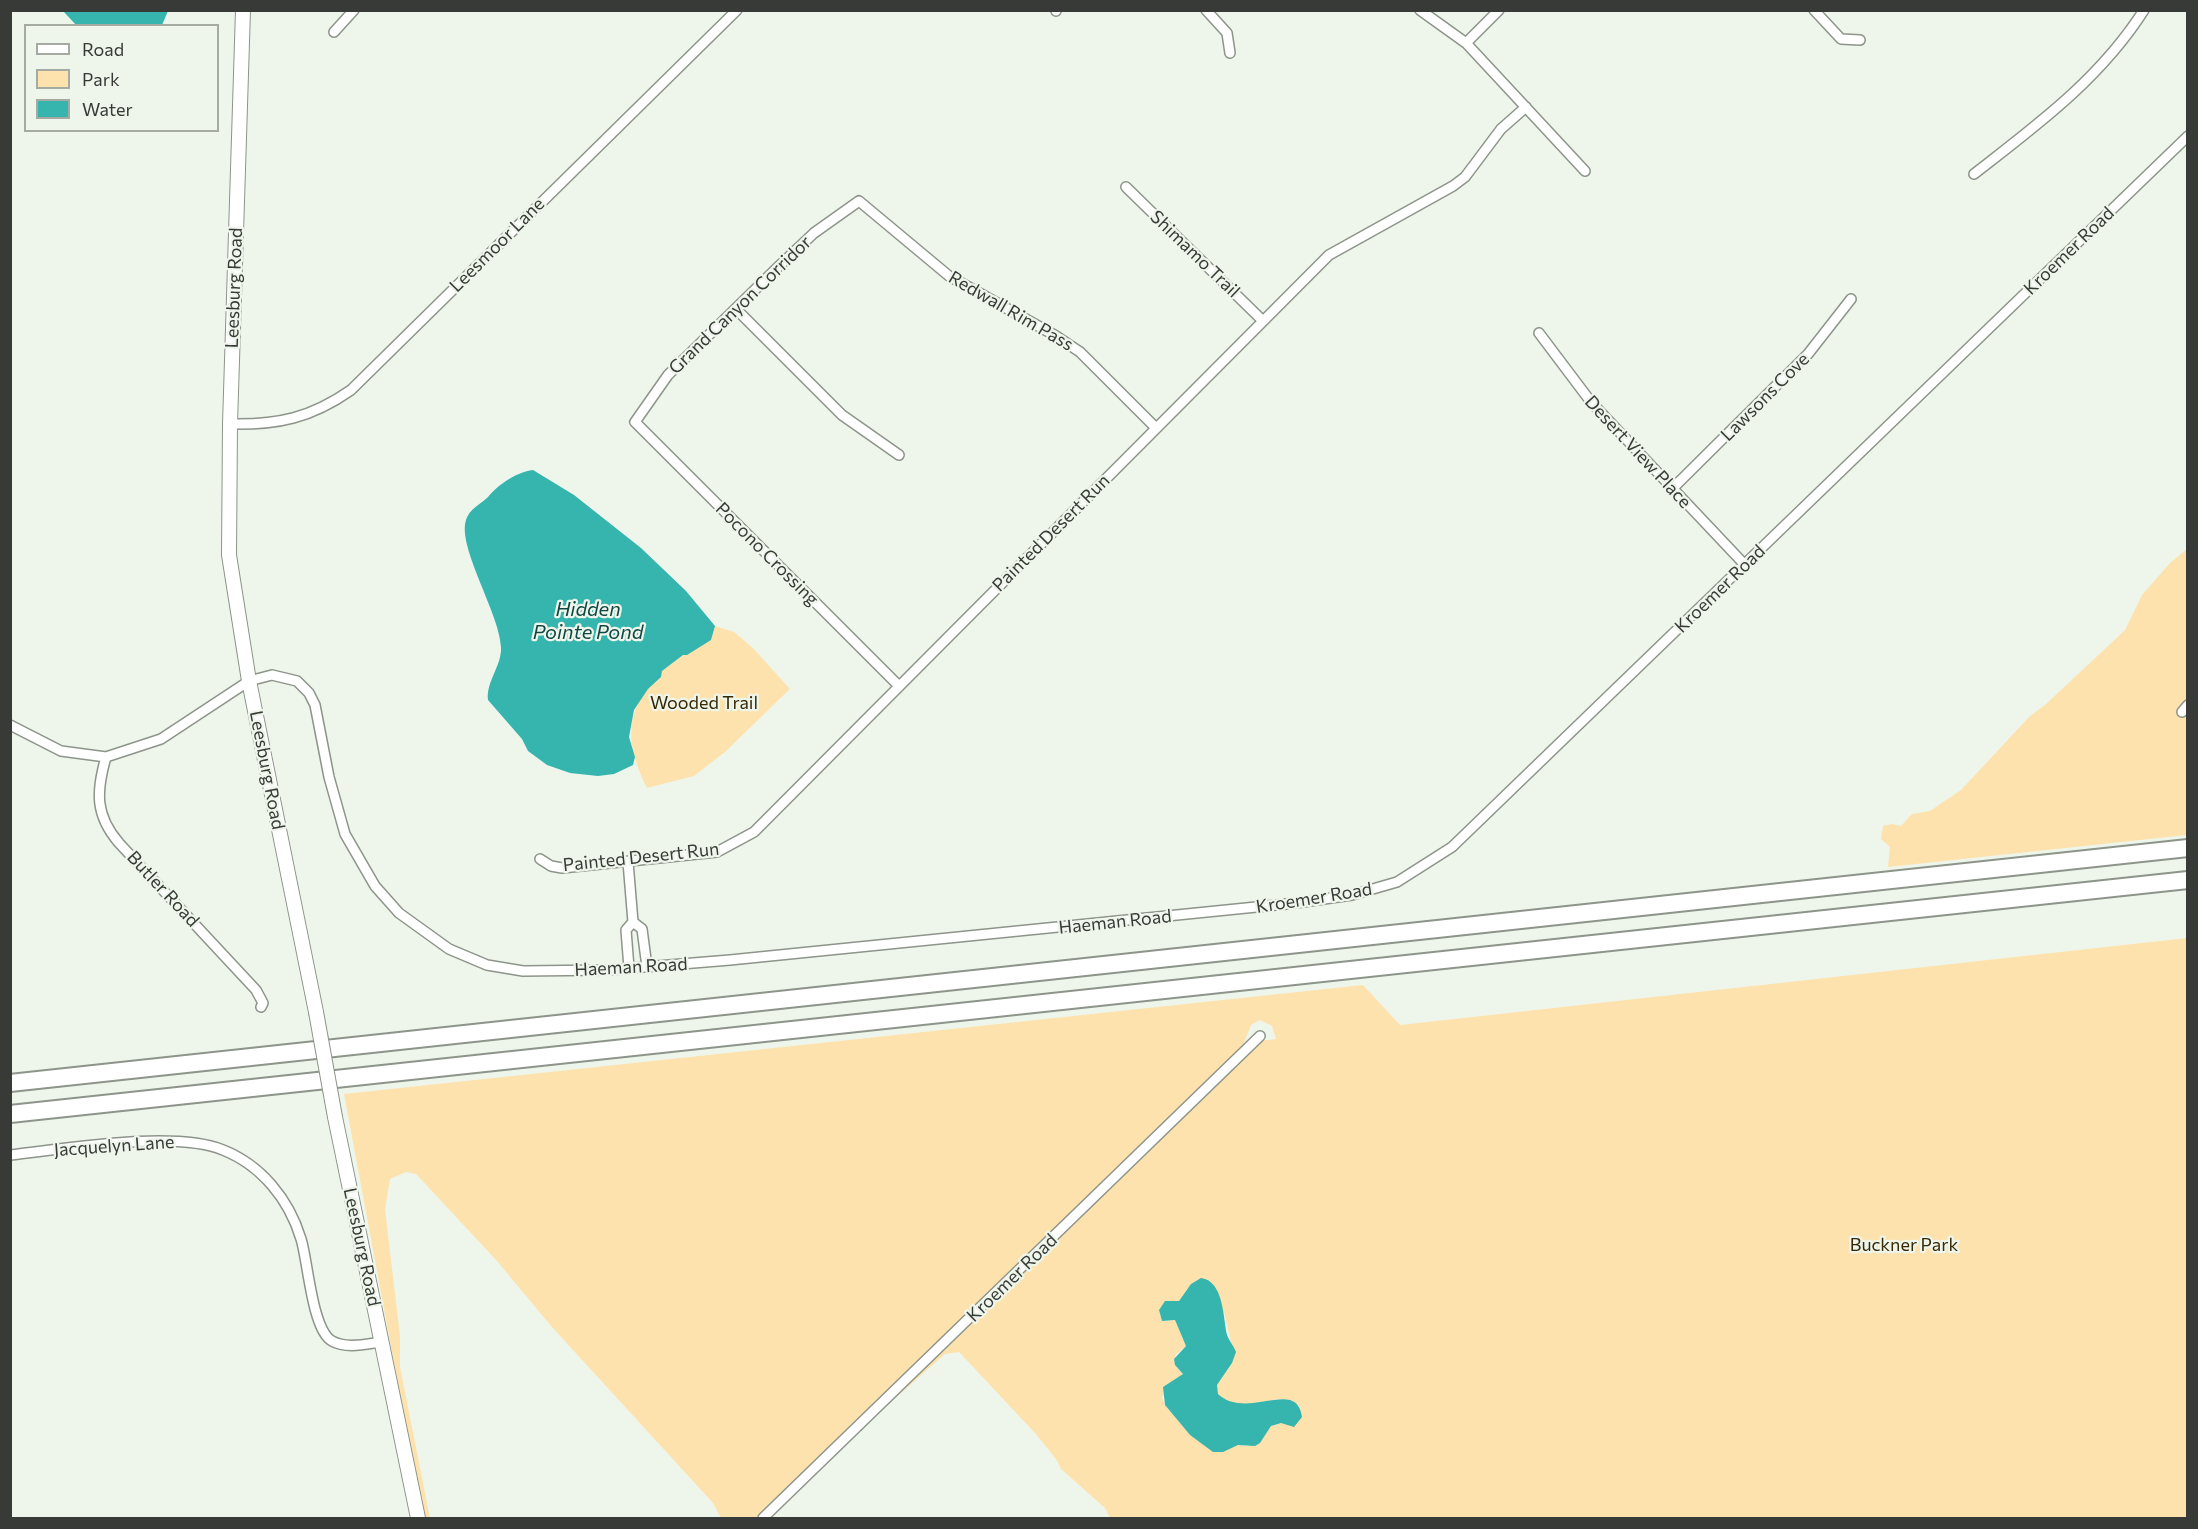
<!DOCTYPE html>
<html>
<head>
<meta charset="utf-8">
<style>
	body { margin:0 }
	#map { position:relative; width:2198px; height:1529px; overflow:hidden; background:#eef6eb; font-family:Commissioner,sans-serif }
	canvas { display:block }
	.frame { position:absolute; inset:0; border:12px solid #373a36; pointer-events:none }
	.legend { position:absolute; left:24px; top:24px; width:195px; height:108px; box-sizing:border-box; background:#eef6eb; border:2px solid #a5aba3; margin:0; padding:8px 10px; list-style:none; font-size:18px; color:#373a36 }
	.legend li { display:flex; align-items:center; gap:12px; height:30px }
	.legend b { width:30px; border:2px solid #a5aba3 }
</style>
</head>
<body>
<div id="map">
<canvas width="2198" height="1529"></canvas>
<div class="frame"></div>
<ul class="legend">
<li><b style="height:8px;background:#fff"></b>Road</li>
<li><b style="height:16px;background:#fde2ae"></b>Park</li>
<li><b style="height:16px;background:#35b5ae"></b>Water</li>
</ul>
</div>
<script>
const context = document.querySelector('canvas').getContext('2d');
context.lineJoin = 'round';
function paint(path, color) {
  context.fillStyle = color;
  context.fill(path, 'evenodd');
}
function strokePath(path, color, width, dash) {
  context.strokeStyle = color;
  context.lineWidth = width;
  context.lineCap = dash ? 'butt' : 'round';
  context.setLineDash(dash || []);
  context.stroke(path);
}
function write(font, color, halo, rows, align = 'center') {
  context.font = font + ' Commissioner,sans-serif';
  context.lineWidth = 4.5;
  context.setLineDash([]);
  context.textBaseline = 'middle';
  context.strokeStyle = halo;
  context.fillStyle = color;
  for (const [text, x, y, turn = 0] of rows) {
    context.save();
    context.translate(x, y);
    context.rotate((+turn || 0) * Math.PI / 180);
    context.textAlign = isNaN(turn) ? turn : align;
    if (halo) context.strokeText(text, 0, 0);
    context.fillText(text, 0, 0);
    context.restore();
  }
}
paint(new Path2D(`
	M2187,549V835L1888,867L1890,847L1881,839L1883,826L1892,824L1901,826L1912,814L1930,811L1961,790L2030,716L2045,705L2125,630L2142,595L2170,563Z
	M715,626L734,632L753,648L790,689L725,752L694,776L647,788C630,754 622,720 648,689C654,682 661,681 662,671L683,655L711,640Z
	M2187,938V1518H1110L1105,1508L1061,1469L1056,1459L1035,1433L959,1352L945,1354L884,1408L965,1328L973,1321L984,1317L992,1301L1031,1267L1034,1248L755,1518H721L713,1503L551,1326L497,1261L416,1174L406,1172L390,1179L385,1209L400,1336V1367L430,1518H423L344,1094L1363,985L1400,1025ZM1260,1020L1272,1026L1276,1039L1244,1043L1251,1025ZM1210,1078L1214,1089L1159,1141L1147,1140ZM1125,1160L1061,1227L1041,1241L1124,1160ZM1188,1288L1225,1314C1227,1329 1235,1351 1232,1361C1230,1369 1221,1378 1217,1385L1218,1394C1246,1420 1282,1384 1301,1408L1281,1423L1271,1426L1249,1446L1238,1445L1226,1449L1190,1435L1165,1405L1162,1397L1183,1374L1175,1365V1355L1186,1346L1175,1320L1162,1321L1159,1310L1171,1301H1179Z`), '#fde2ae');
paint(new Path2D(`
	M168,11L162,25L77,26L63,11Z
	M533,470L574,495L641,548L686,591L715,626L711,640L687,655H683L662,671L661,677L648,689L634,710L629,737L635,757L633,765L614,774L598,776L570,773L547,765L528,751L522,739L488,700C486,681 502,666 501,647C500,614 457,547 466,520C469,509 481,504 488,497C498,485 516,472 533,470Z
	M1201,1278C1224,1281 1223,1318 1227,1335C1229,1341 1234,1346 1236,1352L1232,1363L1217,1385L1218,1394C1247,1421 1297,1377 1302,1417L1294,1427L1281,1423L1271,1426L1260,1443L1255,1446L1238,1445L1223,1452H1213L1190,1435L1165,1405L1163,1387L1183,1374L1175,1365L1174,1359L1186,1346L1175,1320L1162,1321L1159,1310L1165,1301H1179L1191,1284Z`), '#35b5ae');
const minor = new Path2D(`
	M1206,10L1227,33L1230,53
	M1420,10L1466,43L1585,171
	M1814,10L1841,39L1860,40
	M1056,11V10
	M334,32L354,10
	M1466,43L1499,10
	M1974,174C2037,125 2100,79 2144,10
	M1126,187L1263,321
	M736,309L842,415L899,455
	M1539,333L1591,402L1745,565
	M230,424C278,425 311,418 351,390L737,10
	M1672,489L1808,354L1851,299
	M899,686L635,422L668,375L777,268L814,233L859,201L949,276L1056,336L1080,352L1156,428
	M2182,712L2188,705
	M10,725L61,751L106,757L161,739L249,681L272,675L297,681L309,693L315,705L329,777L345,834L375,886L399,913L449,949L487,965L523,971L608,970L730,960L1296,903L1352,895L1397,882L1452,847L2188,136
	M106,757C96,792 95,815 119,843L256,990L263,1003L261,1007
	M540,859L551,866L562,868L717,852L754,832L1329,255L1453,186L1465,177L1501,129L1526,107
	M628,862L633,922L626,930L629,968
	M633,922L642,929L647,967
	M10,1155C65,1149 174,1130 223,1150C261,1165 289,1199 301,1239C308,1261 312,1330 332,1341C346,1349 366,1344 381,1342
	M763,1518L1260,1036`);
const secondary = new Path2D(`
	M243,10L230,424L229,555L249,681L316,1012
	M335,1117L418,1518`);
const motorway = new Path2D(`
	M10,1083L2188,848
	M10,1114L2188,880`);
strokePath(minor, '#8d948a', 12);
strokePath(secondary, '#8d948a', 16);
strokePath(motorway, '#8d948a', 20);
strokePath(minor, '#fff', 9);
strokePath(secondary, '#fff', 14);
strokePath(motorway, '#fff', 16);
const secondaryBridge = new Path2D(`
	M316,1012L335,1117`);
strokePath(secondaryBridge, '#8d948a', 16, []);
strokePath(secondaryBridge, '#fff', 14);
write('18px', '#373a36', '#eef6eb', [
	["Leesmoor Lane",497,245,-45],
	["Kroemer Road",2069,251,-44],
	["Shimamo Trail",1195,254,44],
	["Leesburg Road",234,288,-88],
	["Grand Canyon Corridor",740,305,-44],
	["Redwall Rim Pass",1011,311,30],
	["Lawsons Cove",1765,397,-45],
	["Desert View Place",1638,452,47],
	["Painted Desert Run",1051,533,-45],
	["Pocono Crossing",767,554,45],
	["Kroemer Road",1720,589,-44],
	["Leesburg Road",267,770,79],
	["Painted Desert Run",641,857,-6],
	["Butler Road",163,889,47],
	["Kroemer Road",1314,898,-9],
	["Haeman Road",1115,922,-6],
	["Haeman Road",631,967,-3],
	["Jacquelyn Lane",114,1146,-4],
	["Leesburg Road",362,1247,78],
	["Kroemer Road",1012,1278,-44]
]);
write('18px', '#382804', '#eef6eb', [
	["Wooded Trail",704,703],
	["Buckner Park",1904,1245]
]);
write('italic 20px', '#104744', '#eef6eb', [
	["Hidden",588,609],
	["Pointe Pond",588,632]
]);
</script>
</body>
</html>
